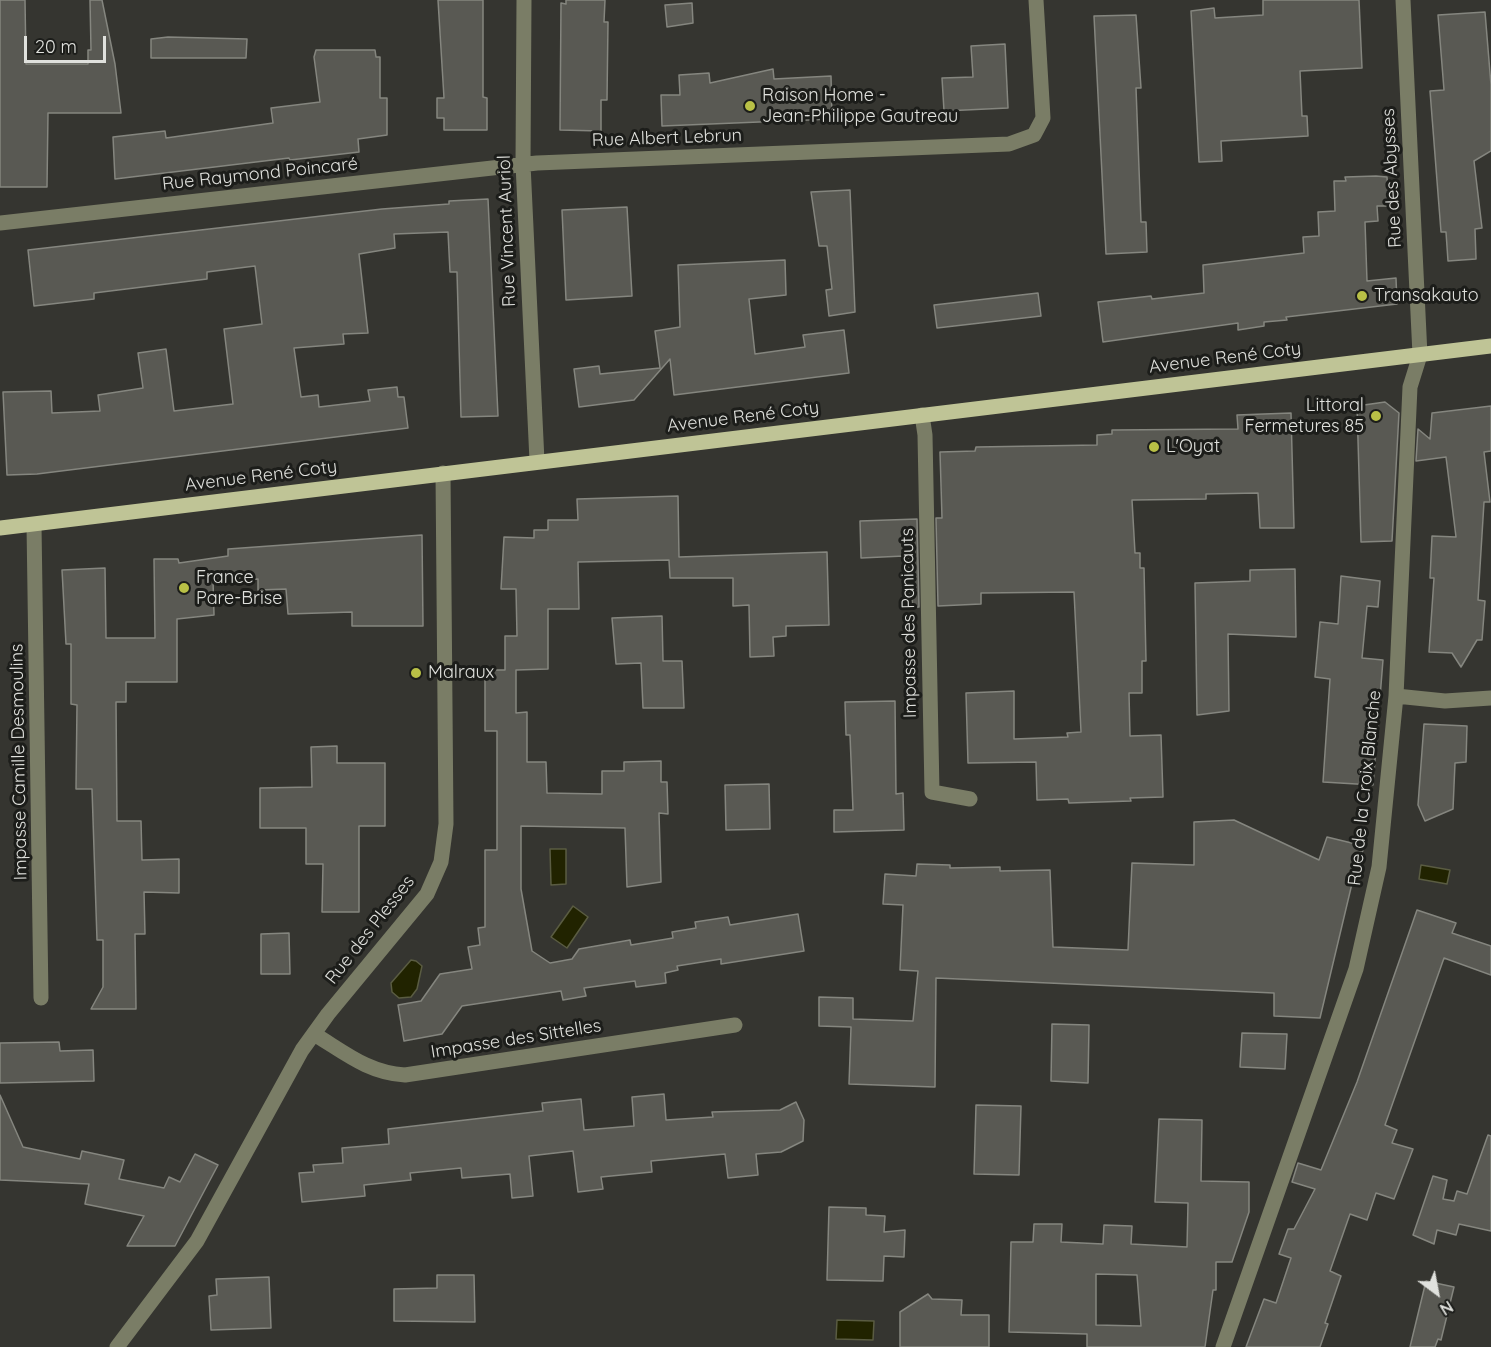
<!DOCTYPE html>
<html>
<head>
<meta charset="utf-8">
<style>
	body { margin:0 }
	#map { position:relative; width:1491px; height:1347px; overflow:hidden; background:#353530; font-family:Quicksand,sans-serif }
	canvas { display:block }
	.north { position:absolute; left:1407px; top:1263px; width:60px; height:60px; -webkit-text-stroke:4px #1c1d1a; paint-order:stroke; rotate:148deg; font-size:16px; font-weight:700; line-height:24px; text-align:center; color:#e0e1dd }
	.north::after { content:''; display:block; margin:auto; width:21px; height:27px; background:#e0e1dd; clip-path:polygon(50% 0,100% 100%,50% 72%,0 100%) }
	.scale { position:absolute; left:24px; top:36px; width:82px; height:27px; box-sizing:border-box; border:3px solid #e0e1dd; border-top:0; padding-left:8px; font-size:18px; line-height:21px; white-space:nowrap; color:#e0e1dd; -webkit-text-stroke:4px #1c1d1a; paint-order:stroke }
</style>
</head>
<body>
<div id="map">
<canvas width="1491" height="1347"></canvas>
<div class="north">N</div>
<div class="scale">20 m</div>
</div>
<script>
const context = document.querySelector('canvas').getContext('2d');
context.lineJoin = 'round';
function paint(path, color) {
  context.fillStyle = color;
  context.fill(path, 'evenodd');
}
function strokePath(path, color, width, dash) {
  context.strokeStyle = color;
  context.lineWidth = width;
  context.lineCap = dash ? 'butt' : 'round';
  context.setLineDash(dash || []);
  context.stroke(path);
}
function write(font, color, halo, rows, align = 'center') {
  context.font = font + ' Quicksand,sans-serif';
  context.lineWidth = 6;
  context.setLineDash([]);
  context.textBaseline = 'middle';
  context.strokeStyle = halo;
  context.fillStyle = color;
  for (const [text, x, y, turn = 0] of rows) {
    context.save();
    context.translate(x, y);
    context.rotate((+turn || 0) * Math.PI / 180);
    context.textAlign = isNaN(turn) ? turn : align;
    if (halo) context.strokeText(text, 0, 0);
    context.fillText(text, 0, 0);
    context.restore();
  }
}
const water = new Path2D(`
	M550,849H566V884L551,885Z
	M1421,865L1450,870L1447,884L1419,879Z
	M573,906L588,917L567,948L551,937Z
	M411,960L416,961L422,966L417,989L411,997L399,998L392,992L391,983Z
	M837,1320L874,1321L873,1340L836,1339Z`);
paint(water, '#212300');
strokePath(water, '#5a5c42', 1.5);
const building = new Path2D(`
	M0,0H25L26,64H88V50H91L90,0H102L115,64L121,113H48L47,187H0Z
	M438,0H483V97L487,98V130H444V118H437V98H444Z
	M566,0H605L604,22H608L607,100H601V131L560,130L561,3L566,4Z
	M1263,0H1359L1362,68L1300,71L1302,116H1307L1308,136L1221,141L1222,161L1199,162L1191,11L1214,8L1215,18L1263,15Z
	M692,3L693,23L667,27L665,5Z
	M1485,12L1491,85V151L1474,161L1482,228L1475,229L1476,259L1448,261L1446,232H1441L1430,91L1444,90L1438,15Z
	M1136,15L1141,88H1136L1141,222H1146L1147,252L1106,254L1094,16Z
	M168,37L247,39L246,58H151V39Z
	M1005,44L1008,108L944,111L942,78L973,77L971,46Z
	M316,50H375L376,57H380V98H387V135L358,139L359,152L290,160L289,158L115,179L113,137L165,131L166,138L273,123L271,108L320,102L314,57Z
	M773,69L774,79L831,76L832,119L662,126L661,95H680L679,75L709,73L710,83Z
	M1376,176L1387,177L1389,206H1377L1378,221L1365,222L1367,281L1396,278L1397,304L1286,317L1287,320L1264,322V326L1238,330V323L1103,342L1098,302L1151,296L1152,299L1204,293L1203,265L1304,253L1303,237L1319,236L1318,212L1335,211L1334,181H1346L1345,177Z
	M850,190L855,312L829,316L826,290L832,289L827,246H819L811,192Z
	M488,199L498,416L461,417L457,272H450L448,232L394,234L395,248L359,254L368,333L343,334L344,344L294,348L301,397L318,395L319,407L370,401L368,390L397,387L398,397H404L408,428L37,474L7,475L3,392L51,391L52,413L100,411L98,395L143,388L138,353L166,349L174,411L233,404L224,329L262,324L255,266L207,272V279L94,293V299L34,306L28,250L382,209L449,204V201Z
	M627,207L632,296L566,300L562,210Z
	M785,260L786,295L749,299L755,354L805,347L803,335L844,330L849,373L674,395L670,359L634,400L579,407L574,369L599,366L600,374L660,368L655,331L680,327L678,265Z
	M1038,293L1041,316L937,328L934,305Z
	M1385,402L1399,413L1392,541L1361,542L1357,406Z
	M1491,406V451L1484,452L1490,502H1484L1478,600L1485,601L1482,640H1477L1461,667L1452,653L1429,652L1434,578H1430L1432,536L1456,537L1446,457L1416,461L1418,429L1430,439L1432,413Z
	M1291,413L1294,528H1260L1258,493L1206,494V499L1132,500L1135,553H1140V568H1144L1146,661H1142V693H1129L1130,736L1161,735L1163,797L1130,798L1131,801L1069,803L1068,799L1037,800L1036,762L968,763L966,693L1014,691V739L1068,737L1067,733L1081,732L1074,592L981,593V604L938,606L936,518H942L940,452L975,451L976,447L1097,445V435L1112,434V430L1238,429L1237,415Z
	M678,496L679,557L827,552L829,625L786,626V636L773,637L774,656L750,657L749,605L733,606V578H670L669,560L578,562L579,609H548V669L516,670V713L527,712V762H546L547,793L602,794V771H624V762L661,761V782H667L668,814L659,813L661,882L627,887L625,828L521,826V889L532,951L550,963L572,959L579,949L630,940L631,945L673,938L672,932L696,928L695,922L728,917L730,925L798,914L804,951L721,964V959L677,966L678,970L665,973L666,983L636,987L635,981L584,988L586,996L563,1000L561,991L462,1006L442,1034L404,1041L398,1005L421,1001L440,974L472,969L468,947L480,945L478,928L485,927V850H497V731H485V670H505V636H517L516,589H501L504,537L534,538V530H548V520H578L577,499Z
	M917,519L919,607H912V594L905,595L904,556L861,558L860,521Z
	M422,535L423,626H352V612L288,614L286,589L258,590V579L213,580L214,615L177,619V682H126V702H116L117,821H141L142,860L179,859V893L144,892L145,934H135L136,1009H91L103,987V940H97L92,789H76L77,705L71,704V644H66L62,570L105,568L106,638H155L154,559H178L179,563L228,556V549Z
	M1295,569L1296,637L1228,634L1229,711L1197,715L1195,583L1250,581V570Z
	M1341,576L1380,581L1378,607L1367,606L1362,658L1383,660L1373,785L1323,782L1330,679L1315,677L1320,622L1338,624Z
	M662,616L663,661H682L684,708H643L641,663L616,664L612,618Z
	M895,701L896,794L903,793L904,830L834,832V810H853L850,735H846L845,702Z
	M1424,724L1467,726L1466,762L1455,763L1453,809L1425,821L1418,805Z
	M337,746V763H385V826H359V912H322L323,864H306V828H260V788L312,787L311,747Z
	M769,784L770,829L726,830L725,785Z
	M1234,820L1319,860L1327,837L1364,846L1357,872L1355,871L1320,1018L1274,1016V993L936,978L935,1087L849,1084L851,1027L819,1026V997L853,998V1019L913,1021L918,971L900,970L903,905L883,904L885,874L916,876L917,864L950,865V868L1000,867V871L1050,870L1053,947L1128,950L1132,863L1194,865V822Z
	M1417,910L1456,923L1452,933L1491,946V975L1444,958L1385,1125L1397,1130L1392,1143L1413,1149L1394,1199L1376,1193L1367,1220L1350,1214L1330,1271L1341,1276L1325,1323L1328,1324L1320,1347H1246L1264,1299L1276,1303L1291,1258L1279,1254L1288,1229H1294L1315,1189L1292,1182L1298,1163L1321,1170L1357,1082Z
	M289,933L290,974H261V934Z
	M1052,1024L1089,1025L1088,1083L1051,1081Z
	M1242,1033L1287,1034L1285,1069L1240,1067Z
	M59,1042L60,1051L93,1050L94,1081L0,1083V1043Z
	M664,1094L666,1120L713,1117L712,1112L780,1110L796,1102L804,1120L803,1141L781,1152L756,1154L758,1175L728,1178L725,1154L651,1161L652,1172L601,1177L603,1189L578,1192L573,1151L529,1156L533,1196L512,1198L510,1174L462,1178L461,1168L410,1173L411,1180L364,1185L365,1196L302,1202L299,1173L314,1172L313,1165L343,1163L342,1148L389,1144L388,1129L543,1111L542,1103L581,1099L584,1130L634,1126L632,1097Z
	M0,1095L23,1147L80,1159L82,1151L124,1160L119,1179L164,1188L169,1177L180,1182L195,1154L218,1165L175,1246H127L144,1216L85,1204L89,1184L0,1180Z
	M976,1105L1021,1106L1019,1175L974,1174Z
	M1159,1119L1202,1120L1201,1181L1249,1182V1212L1232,1262H1216V1290H1213L1205,1347H1087V1334L1009,1332L1011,1242H1033L1034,1224H1062L1061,1242L1103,1244L1104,1225L1132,1226L1131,1244L1187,1247L1188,1203L1155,1202ZM1096,1274L1137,1275L1141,1326L1096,1325Z
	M1488,1135L1491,1136V1231L1459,1224L1456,1235L1437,1230L1434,1244L1413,1235L1433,1176L1447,1180L1443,1199L1454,1201L1457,1191L1467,1194Z
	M829,1207L866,1208V1215L885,1216L884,1232L905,1230L904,1257L884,1256L883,1281L827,1280Z
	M437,1275H474L475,1322L394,1321V1289L437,1288Z
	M269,1277L271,1328L211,1330L209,1296L217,1295L216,1279Z
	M1426,1281L1454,1287L1441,1340L1438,1339L1435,1347H1410Z
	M928,1294L932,1299L962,1300L961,1315H989V1347H900V1312Z`);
paint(building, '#595953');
strokePath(building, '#85867f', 1.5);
strokePath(new Path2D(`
	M524,0L523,164L537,461
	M0,223L537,163L1009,144L1034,135L1043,118L1036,0
	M922,415L925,435L932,792L970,799
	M34,525L41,998
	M1396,696L1445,701L1491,698
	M314,1034C344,1052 368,1073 405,1075L735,1025
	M117,1347L197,1241L302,1050L328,1014L427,894L441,862L446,824L443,473
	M1223,1347L1356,969L1379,867L1396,696L1410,387L1420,355L1403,0`), '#7a7d66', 15);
strokePath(new Path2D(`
	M0,528L1491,346`), '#bfc496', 15);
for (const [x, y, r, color] of [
	[750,106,6,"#b9c046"],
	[1362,296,6,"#b9c046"],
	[1376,416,6,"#b9c046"],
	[1154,447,6,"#b9c046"],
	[184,588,6,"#b9c046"],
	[416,673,6,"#b9c046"]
]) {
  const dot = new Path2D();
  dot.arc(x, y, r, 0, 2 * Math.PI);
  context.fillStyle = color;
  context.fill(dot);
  strokePath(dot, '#1c1d1a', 2);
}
write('18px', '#e0e1dd', '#1c1d1a', [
	["Raison Home -",762,96],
	["Jean-Philippe Gautreau",762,117],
	["Transakauto",1374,296],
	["Littoral",1364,406,"right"],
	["Fermetures 85",1364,427,"right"],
	["L'Oyat",1166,447],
	["France",196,578],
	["Pare-Brise",196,599],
	["Malraux",428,673]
], 'left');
write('18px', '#e0e1dd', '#1c1d1a', [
	["Rue Albert Lebrun",667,138,-2],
	["Rue Raymond Poincaré",260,174,-6],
	["Rue des Abysses",1392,178,-93],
	["Rue Vincent Auriol",507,231,-92],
	["Avenue René Coty",1225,358,-7],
	["Avenue René Coty",743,417,-7],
	["Avenue René Coty",261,476,-7],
	["Impasse des Panicauts",909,623,-91],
	["Impasse Camille Desmoulins",19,762,-91],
	["Rue de la Croix Blanche",1365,788,-84],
	["Rue des Plesses",370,930,-52],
	["Impasse des Sittelles",516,1039,-9]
]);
</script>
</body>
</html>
